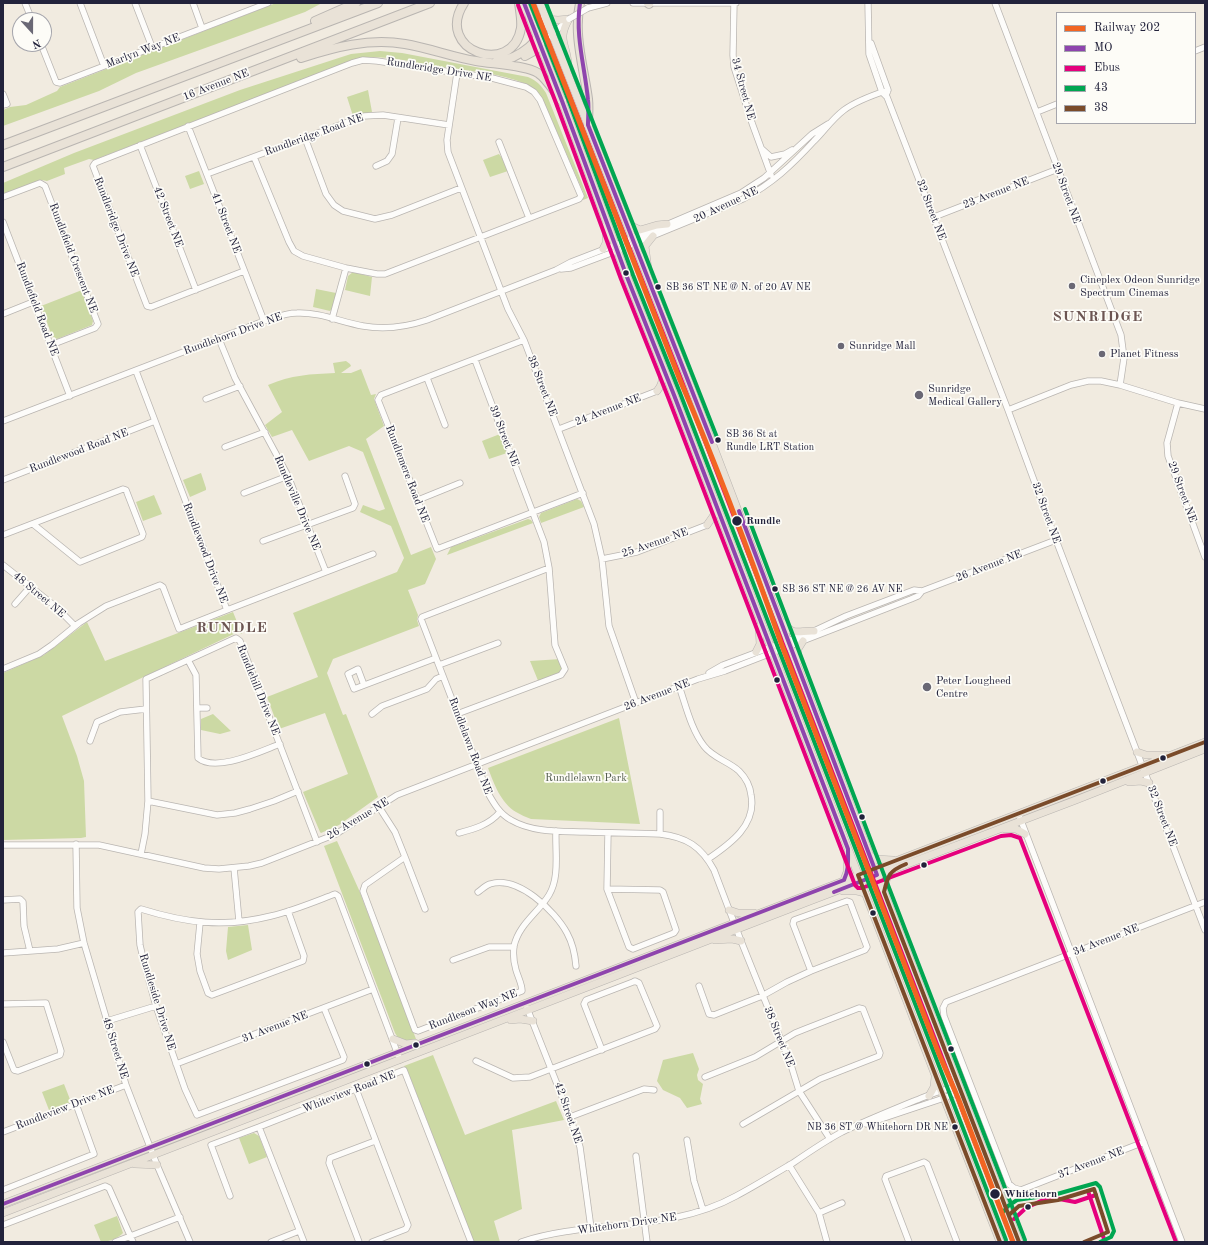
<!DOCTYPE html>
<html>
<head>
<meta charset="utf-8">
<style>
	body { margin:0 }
	#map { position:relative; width:1208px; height:1245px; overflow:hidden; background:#f1ebe0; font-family:"Old Standard TT",serif }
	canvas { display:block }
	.frame { position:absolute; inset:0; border:4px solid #22223b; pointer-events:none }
	.legend { position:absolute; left:1056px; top:12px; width:140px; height:112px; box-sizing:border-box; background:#fdfcf7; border:1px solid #a5a5ac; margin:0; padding:5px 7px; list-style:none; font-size:12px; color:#22223b }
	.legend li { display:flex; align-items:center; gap:8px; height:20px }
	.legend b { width:20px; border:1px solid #a5a5ac }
	.north { position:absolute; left:12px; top:12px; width:40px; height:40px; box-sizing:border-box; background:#fdfcf7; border:1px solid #a5a5ac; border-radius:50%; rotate:159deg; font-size:11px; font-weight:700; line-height:16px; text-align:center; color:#22223b }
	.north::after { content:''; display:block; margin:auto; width:14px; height:18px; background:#6a6875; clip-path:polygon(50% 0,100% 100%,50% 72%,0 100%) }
</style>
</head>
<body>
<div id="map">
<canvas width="1208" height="1245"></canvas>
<div class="frame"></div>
<ul class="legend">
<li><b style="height:5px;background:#f26522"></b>Railway 202</li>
<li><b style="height:5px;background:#8e44ad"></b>MO</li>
<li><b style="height:5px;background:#e5007d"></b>Ebus</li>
<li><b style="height:5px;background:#00a651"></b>43</li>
<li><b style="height:5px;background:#7a4b2a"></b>38</li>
</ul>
<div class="north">N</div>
</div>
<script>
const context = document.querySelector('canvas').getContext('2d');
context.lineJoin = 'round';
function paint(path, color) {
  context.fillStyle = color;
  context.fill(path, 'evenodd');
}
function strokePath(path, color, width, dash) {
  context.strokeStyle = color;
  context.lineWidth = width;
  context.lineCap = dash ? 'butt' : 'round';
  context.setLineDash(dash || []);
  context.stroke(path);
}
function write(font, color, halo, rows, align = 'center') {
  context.font = font + ' "Old Standard TT",serif';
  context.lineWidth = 3.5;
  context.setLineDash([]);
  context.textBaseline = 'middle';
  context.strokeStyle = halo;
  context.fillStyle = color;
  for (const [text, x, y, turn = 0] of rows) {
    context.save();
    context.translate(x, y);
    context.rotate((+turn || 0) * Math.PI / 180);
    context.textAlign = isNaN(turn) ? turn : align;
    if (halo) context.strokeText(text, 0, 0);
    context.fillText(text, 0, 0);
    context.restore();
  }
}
paint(new Path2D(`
	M276,3H322L305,12L136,73L99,91L3,126V110L10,107L26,105L57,91L60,87Z
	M380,51L402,53L528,77C537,81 541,85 546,93L588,198L583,200L584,194L542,98C538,92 533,87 526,84C500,73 469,71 441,67C418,63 379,53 356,59L94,160L89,159L64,168L65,174L47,181L42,180L3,195V183L74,153L240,90L351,54Z
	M368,90L372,112L353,116L347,97Z
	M499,154L502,158L508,171L490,177L483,160Z
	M199,171L204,184L190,189L185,176Z
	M353,272L372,277L370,296L345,290L348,276Z
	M316,289L336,293L332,309L330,311L313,307Z
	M82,290L93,321L92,325L57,339L52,336L41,306Z
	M346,361L350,364L351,366L341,373H351L361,369L371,395L376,394L374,399L384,426L366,439L411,555L431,547L436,559L425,584L408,590L418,615L417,620L419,626L333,659L327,673L343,715L346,714L378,797L339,825L321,833L320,832L303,792L348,774L325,713L279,729L267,697L318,677L293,613L397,572L404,558L391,526L360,512L363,505L379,511L385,509L363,452L349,446L309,461L292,430L272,437L265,425L282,412L268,385C291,375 311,374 335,373L333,363Z
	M500,434L507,453L489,459L482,441Z
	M201,473L206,488V490L190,497L183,480Z
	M154,495L162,514L143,521L136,502Z
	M577,499L581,501L584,507L541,523L539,517L541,513Z
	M528,519L531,520L533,523L447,555L451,547Z
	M233,612L242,634L236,633L221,640L62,716L77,756L84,781L86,837L81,838L3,840V673L44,655L87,622L105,661Z
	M561,659L565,669L561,675L539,683L530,661Z
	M213,714L231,731L220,734L201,730V719Z
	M619,718L640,824L531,819C526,817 521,815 516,812C501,803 494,784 488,768Z
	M337,841L359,890L416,1039L407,1041L398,1038L395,1033L324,846Z
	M248,925L252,950L228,960L226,951L228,927Z
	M693,1053L699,1069L697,1075L698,1080L703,1084L700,1099L702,1104L687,1108L680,1098L663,1090L657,1081L663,1060Z
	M433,1055L465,1135L556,1101L564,1120L512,1130L522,1209L494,1221L500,1242H474L408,1072L406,1071L404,1066Z
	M64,1084L71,1102L49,1110L42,1092Z
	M254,1133L259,1136L267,1157L249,1164L239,1138Z
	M117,1216L123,1233C119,1238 108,1242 101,1242L94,1225Z`), '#ccd9a4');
const minor = new Path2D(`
	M25,3L32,20
	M80,3L104,66
	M135,3L152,47
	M193,3L202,28
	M633,3H736
	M734,3L733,55L734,67L752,123L771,175
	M868,3L869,54L882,92L887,97L1008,410L1056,540L1205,930
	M995,3L1121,335L1124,358L1120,385
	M588,8L607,3
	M871,43L888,90L887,93
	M41,44L56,82L60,83L268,3
	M540,45L568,20
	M1195,51L1205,47
	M457,73L447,140L448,152L508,309L524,340L594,524L602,559L609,626L636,703
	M3,94L7,104L3,105
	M1037,112L1057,104
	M188,126L264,321
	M305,138L326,194L334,205L343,211L375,219L392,215L461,188
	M499,142L529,218
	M140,145L196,290
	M762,149L771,157L785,154L792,150
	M376,166L387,161L392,154L398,118
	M207,174L364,116L383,115L449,125
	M3,197L40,183L45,186L98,324L95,328L51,345
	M934,217L1058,169
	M3,222L70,396
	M561,269L571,268L611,253L743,199C772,184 792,165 814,141C824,131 832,119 844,110C856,101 873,95 888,90
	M244,271L151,307L147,306L93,166L95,163L352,63L363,60L377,61L492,78L526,87L534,92L540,100L581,196L579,199L385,274H377L346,268L303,256L294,251L289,242L254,157
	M3,314L33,302
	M332,319L346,268
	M219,339L235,378L288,476L326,572L227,610
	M524,340L381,395L378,400L437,549L583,493
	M427,378L445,425
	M206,399L240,386
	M1178,403L1167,443L1168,456L1205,557
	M1008,410L1071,385L1088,381H1101L1120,385L1178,403L1205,409
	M3,421L264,321C274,318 285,313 297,313C319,312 341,322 363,326C385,330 406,327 427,320L556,270L571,262L659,228L741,193L764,178L812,134L828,124
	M559,429L657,391
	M225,447L265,432
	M3,480L155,421
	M244,493L288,476
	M418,500L460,483
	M3,535L123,489L126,490L143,534L142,537L80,562L33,524
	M263,541L353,508L355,504L345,476
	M602,559L637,552L707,525
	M3,565L56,607L75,626
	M549,568L422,617L421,619L488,793C494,804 500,814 511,820C533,833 562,831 586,832C611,833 635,833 660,834C686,837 701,846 714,870L741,941L791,1065L799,1091L830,1139
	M326,572L373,554
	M15,604L30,587
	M188,660L196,675L198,758C216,773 261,751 280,744
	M439,665L498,643
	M3,669L39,654L52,645L79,623L106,606L160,585L163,587L179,629L227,610L136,371
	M709,673L723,665L814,631L846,616L888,600L914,590L922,591
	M364,685L358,669L348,674L354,689L436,658
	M679,686C686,706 691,729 704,746C713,758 728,761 739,771C745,777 750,785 751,795C757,825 730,844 708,859
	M197,708H207
	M372,714L382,706L427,689L436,679L443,676
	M457,714L561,675L565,669L555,645L549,568L544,542L475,360
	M90,741L97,722L120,712L146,709
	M148,801L217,815L235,813L250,809L274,801L298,791
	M379,807L395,832L405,857L365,885L363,891L415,1030L418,1031L522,991C522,984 518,977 516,970C514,963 513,953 514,946C519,924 538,913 549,895C560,877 555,851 556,831
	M1020,818L1182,1242
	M459,833C474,829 489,825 500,812
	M660,834V812
	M76,844L77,908L84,943L126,1085L157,1165L190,1242
	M3,845H99L204,868L219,869L249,866L262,863L336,834L397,795L698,679L725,671L911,599L918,596L922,591L1056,540
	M141,854L145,834L148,801L146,679L236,638L240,641L317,842
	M405,857L425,909
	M234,868L239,921
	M607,889L660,890L663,892L676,930L674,933L633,949L629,947L607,889L608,833
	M478,892C481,890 486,885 490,884C518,875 555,911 567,933C573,944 575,954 576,966
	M3,900L20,899L23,902L24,926L30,951
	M847,901L850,902L867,947L865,950L811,971L793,924L794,920Z
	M200,923L197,954L200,971L208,993L212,995L303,961L304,956L288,911
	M3,953L58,949L84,943
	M453,960L489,947H514
	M699,986L709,1014L714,1015L762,996L787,982L811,971
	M3,1004L46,1003L61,1051L60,1055L18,1071L14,1070L3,1042
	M324,1008L344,1057L343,1060L197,1115L185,1089L156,1006L143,958L140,945L138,912L141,909C186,923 224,928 271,916C293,911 314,902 335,894L338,896L400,1060
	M527,1008L570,1117L580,1147L591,1228
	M107,1021L156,1006
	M476,1061L513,1078L530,1077L655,1029L657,1026L639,983L635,981L633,982L586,1000L584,1004L602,1050
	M176,1064L373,989
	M705,1077L755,1057L795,1033L805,1029L859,1008L863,1009L880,1053L879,1056L820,1079L743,1124
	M356,1089L408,1225L406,1229L372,1242
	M570,1117L644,1089L654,1090
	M866,1124L941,1099L956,1093L960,1089
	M3,1132L126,1085
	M687,1140L694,1181L703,1210
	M1144,1142L1021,1190L1014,1188L1009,1184L944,1016L943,1008L946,1002L1205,902
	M636,1156L647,1242
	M789,1165L819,1213L827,1242
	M3,1190L94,1154L76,1104
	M230,1196L211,1145L259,1127
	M819,1213L842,1203
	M3,1225L105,1186L109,1188L133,1242
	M115,1242L180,1217
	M271,1242L299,1231
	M304,1242L259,1127L404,1070L471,1242
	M359,1242L329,1163L330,1158L375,1141
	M521,1242C591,1219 669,1233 736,1196C755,1186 774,1174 793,1163C809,1152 825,1141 842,1132C865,1121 890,1111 914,1101C928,1096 946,1086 960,1089
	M909,1242L885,1179L886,1176L924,1162L927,1164L957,1242`);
const major = new Path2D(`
	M524,3L562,101L627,277L674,395L935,1075L1000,1242
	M540,3L687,377L870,856L1019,1242
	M546,19L558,20L569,19
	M568,66C568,45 556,41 569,19
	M627,224L640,230L657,225L667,224
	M603,249L606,243V226
	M648,269L645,246L653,236
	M657,391C662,385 663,380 662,372
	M707,525L714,515V506
	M784,623C793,637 800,630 814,631
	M756,652L760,644L759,627
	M798,661V649L803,641
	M1137,752L1146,755H1166
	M1129,782L1141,781L1149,783
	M1005,829H1016L1025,834
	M870,856L876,859L893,860
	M844,880L847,872L848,853
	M843,891H857L865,893
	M884,891L887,877L893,869
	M729,910L738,913H754
	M715,940L732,939L741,941
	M511,1020L520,1019L533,1021
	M393,1039L406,1044L415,1043
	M929,1096L934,1087L935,1077
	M135,1164L157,1165
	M3,1204L1205,742
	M3,1213L810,901L1076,800L1205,749`);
const highway = new Path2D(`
	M464,3C433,51 513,78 521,28C522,20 520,11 519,3
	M580,3C573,35 584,68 588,99C589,108 588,116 588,125
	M648,3L649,4
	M315,21L356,3
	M525,56L534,51L540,45
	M301,58C335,47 369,38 405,44C429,48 452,57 476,61C492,64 525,65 538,73C547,79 554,92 562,101
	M496,62C518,59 545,41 545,16
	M3,145L378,3
	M3,167L430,3`);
strokePath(minor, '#b9b5b1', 7);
strokePath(major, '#b9b5b1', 8);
strokePath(highway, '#b9b5b1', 10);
strokePath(minor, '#fdfcfa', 5.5);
strokePath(major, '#e9e2d7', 7);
strokePath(highway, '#e9e2d7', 8);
const minorBridge = new Path2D(`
	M569,19L588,8`);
strokePath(minorBridge, '#b9b5b1', 7, []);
strokePath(minorBridge, '#fdfcfa', 5.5);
strokePath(new Path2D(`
	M580,3C575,37 585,67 588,100C589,108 588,117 588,125L712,442
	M739,511L877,875L834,892
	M3,1204L844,880C849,870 848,860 848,849L674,395L627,277L562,101L524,3`), '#8e44ad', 4);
strokePath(new Path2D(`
	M518,5L556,103L621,279L668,397L855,885L858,888H862L1001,836L1011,835L1020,838L1176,1242
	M534,5L681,379L1013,1242
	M1088,1191L1105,1242
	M1014,1219L1026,1208L1043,1200L1054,1198L1075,1202L1096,1195`), '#e5007d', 4);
strokePath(new Path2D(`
	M530,3L568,99L633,275L680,393L1006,1240
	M546,3L718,440
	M745,509L876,854L1025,1240
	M1004,1211L1008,1206L1017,1200L1057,1194L1096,1183L1100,1187L1114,1231L1111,1237L1100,1242`), '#00a651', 4);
strokePath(new Path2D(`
	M906,864C889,871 888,875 884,892L1019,1242
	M1009,1215L1019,1206L1058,1200L1094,1189L1108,1232L1084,1242
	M1000,1242L858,875L1205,742`), '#7a4b2a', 4);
strokePath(new Path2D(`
	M533,3L680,380C717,466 750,554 781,643L939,1054L958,1098L1013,1242`), '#f26522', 5);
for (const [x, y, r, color] of [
	[626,273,3.5,"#22223b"],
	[1072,286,4,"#6a6875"],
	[658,287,3.5,"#22223b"],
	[841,346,4,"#6a6875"],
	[1102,354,4,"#6a6875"],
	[919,395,5,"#6a6875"],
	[718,440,3.5,"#22223b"],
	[737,521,5.5,"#22223b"],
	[775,589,3.5,"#22223b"],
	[777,680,3.5,"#22223b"],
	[927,687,5,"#6a6875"],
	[1163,758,3.5,"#22223b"],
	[1103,781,3.5,"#22223b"],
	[862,817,3.5,"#22223b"],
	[924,865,3.5,"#22223b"],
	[873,913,3.5,"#22223b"],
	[416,1045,3.5,"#22223b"],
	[951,1049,3.5,"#22223b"],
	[367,1064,3.5,"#22223b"],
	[955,1127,3.5,"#22223b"],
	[995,1194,5.5,"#22223b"],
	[1028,1207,3.5,"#22223b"]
]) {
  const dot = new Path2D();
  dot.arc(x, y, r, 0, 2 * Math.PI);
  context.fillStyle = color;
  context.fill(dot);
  strokePath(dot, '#fdfcf7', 1.5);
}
write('10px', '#22223b', '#fdfcf7', [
	["SB 36 ST NE @ N. of 20 AV NE",666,287],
	["SB 36 St at",726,434],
	["Rundle LRT Station",726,447],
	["SB 36 ST NE @ 26 AV NE",782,589],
	["NB 36 ST @ Whitehorn DR NE",948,1127,"right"]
], 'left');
write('11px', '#22223b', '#fdfcf7', [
	["Marlyn Way NE",143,51,-21],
	["Rundleridge Drive NE",439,70,9],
	["16 Avenue NE",216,85,-21],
	["34 Street NE",743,89,75],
	["Rundleridge Road NE",314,135,-20],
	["23 Avenue NE",996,193,-21],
	["29 Street NE",1066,193,70],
	["20 Avenue NE",726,205,-25],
	["32 Street NE",931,210,69],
	["42 Street NE",168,217,69],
	["41 Street NE",226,223,69],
	["Rundleridge Drive NE",116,227,69],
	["Rundlefield Crescent NE",73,258,69],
	["Rundlefield Road NE",37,309,69],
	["Rundlehorn Drive NE",233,334,-20],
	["38 Street NE",542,386,69],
	["24 Avenue NE",608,410,-21],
	["39 Street NE",504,436,69],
	["Rundlewood Road NE",79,451,-21],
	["Rundlemere Road NE",407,474,69],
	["29 Street NE",1182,492,70],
	["Rundleville Drive NE",297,503,67],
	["32 Street NE",1046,513,70],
	["25 Avenue NE",655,543,-19],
	["Rundlewood Drive NE",205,553,69],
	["26 Avenue NE",989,566,-21],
	["48 Street NE",39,595,40],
	["Rundlehill Drive NE",258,690,68],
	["26 Avenue NE",657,695,-21],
	["Rundlelawn Road NE",470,746,69],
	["32 Street NE",1162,816,69],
	["26 Avenue NE",358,819,-31],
	["34 Avenue NE",1106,940,-21],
	["Rundleside Drive NE",157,1002,73],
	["Rundleson Way NE",473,1010,-21],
	["31 Avenue NE",275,1027,-21],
	["38 Street NE",779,1037,68],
	["48 Street NE",115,1048,73],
	["Whiteview Road NE",349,1092,-21],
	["Rundleview Drive NE",65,1108,-21],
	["42 Street NE",568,1113,71],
	["37 Avenue NE",1091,1163,-21],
	["Whitehorn Drive NE",627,1224,-8]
]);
write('11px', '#22223b', '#fdfcf7', [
	["Cineplex Odeon Sunridge",1080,280],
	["Spectrum Cinemas",1080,293],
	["Sunridge Mall",849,346],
	["Planet Fitness",1110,354],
	["Sunridge",928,389],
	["Medical Gallery",928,402],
	["Peter Lougheed",936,681],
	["Centre",936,694]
], 'left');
write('bold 11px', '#22223b', '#fdfcf7', [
	["Rundle",746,521],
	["Whitehorn",1004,1194]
], 'left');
write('11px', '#535d4e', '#fdfcf7', [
	["Rundlelawn Park",586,778]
]);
context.letterSpacing = '1px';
write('bold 15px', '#6c5552', '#fdfcf7', [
	["SUNRIDGE",1098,317],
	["RUNDLE",232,628]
]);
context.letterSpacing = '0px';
</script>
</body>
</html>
